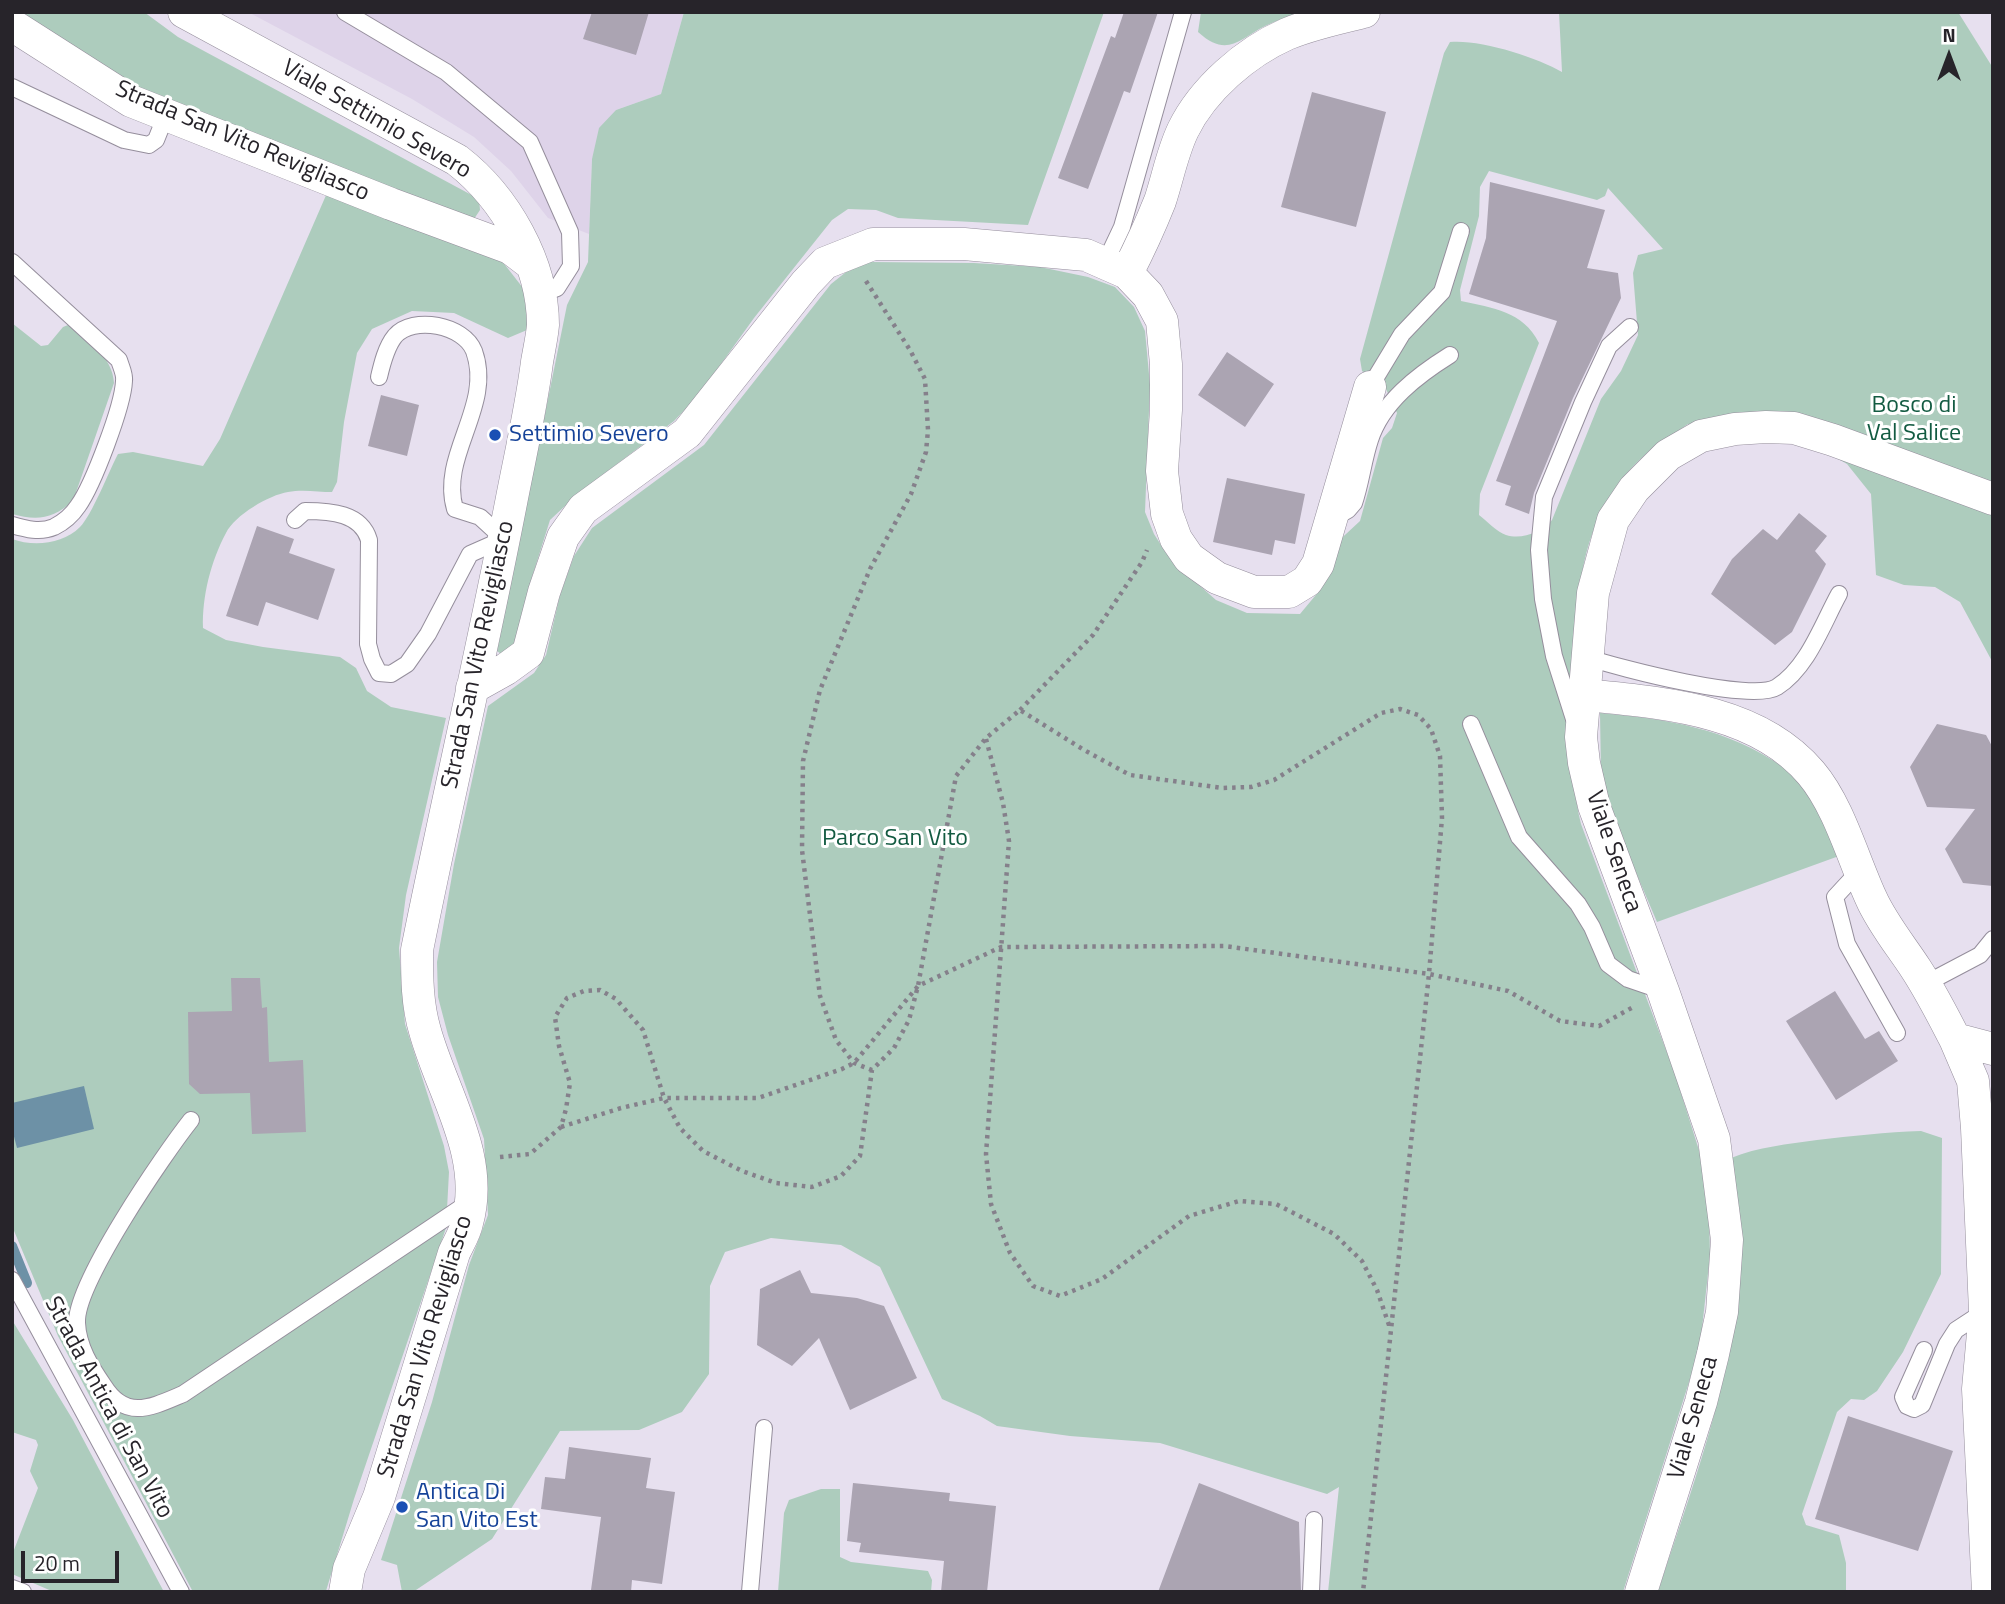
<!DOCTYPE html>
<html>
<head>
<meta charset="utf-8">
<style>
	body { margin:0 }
	#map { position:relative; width:2005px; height:1604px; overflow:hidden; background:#e7e0ef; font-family:"Titillium Web",sans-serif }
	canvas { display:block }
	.frame { position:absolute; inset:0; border:14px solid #27242a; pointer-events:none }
	.north { position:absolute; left:1914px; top:21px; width:70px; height:70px; -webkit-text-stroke:5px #fff; paint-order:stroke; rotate:0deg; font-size:19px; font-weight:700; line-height:28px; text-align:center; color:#27242a }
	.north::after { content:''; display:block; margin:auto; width:24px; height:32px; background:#27242a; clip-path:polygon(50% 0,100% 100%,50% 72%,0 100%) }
	.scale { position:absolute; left:21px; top:1551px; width:98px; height:32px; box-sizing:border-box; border:4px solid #27242a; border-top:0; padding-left:9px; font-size:21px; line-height:24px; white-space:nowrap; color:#27242a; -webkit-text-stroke:5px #fff; paint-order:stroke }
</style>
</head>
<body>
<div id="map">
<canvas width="2005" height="1604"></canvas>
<div class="frame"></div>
<div class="north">N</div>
<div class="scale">20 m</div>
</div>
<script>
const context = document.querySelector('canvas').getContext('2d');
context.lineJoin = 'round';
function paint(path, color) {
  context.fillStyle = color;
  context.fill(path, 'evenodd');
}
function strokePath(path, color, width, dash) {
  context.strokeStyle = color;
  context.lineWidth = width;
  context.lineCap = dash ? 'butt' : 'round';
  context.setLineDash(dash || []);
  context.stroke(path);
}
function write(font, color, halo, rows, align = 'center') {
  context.font = font + ' "Titillium Web",sans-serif';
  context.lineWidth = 6;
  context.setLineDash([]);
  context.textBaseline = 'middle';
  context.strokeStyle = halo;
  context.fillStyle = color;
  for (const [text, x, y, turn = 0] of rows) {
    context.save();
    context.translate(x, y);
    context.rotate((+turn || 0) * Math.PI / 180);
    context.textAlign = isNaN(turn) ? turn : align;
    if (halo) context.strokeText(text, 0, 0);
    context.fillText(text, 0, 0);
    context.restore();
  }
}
paint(new Path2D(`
	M248,12H684L661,94L616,110L592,159L589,234L548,218L511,171L474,137L412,99Z`), '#ded3e9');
paint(new Path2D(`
	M17,12H144L178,37L479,199L480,210L474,219L356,178L129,83Z
	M684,12H1104L1028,225L898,218L876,210L848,209L832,220L754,318L698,396L674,421L580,492L550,520L528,590L519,641L505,657L497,651L567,305L588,262L592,159L599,128L616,110L661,94Z
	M1201,12H1302C1290,17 1277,20 1265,26C1238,40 1227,58 1198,32Z
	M1559,12H1958L1993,68V663L1960,602L1935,587L1904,585L1876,575L1871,494L1847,464L1817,447L1763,439L1702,451L1688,424C1674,434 1658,443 1645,455C1627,470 1611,493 1601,514C1575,564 1578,621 1576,676C1574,725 1569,775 1581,824L1675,1074L1703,1163L1709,1213L1710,1255L1700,1347L1623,1592H1328L1339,1487L1327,1494L1160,1443L1070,1436L997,1426L980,1416L942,1399L880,1267L841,1245L771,1238L725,1252L710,1286L709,1374L682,1412L639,1430L560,1431L492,1539L413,1592H402L397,1565L381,1560L432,1402L469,1265L488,1215L484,1139L448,1035L438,997L437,962L454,864L488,706L534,673L546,655L560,595L574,556L592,528L704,445L831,284L846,272L870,262L974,263L1040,267L1088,277L1115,287L1134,307L1145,331L1150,385L1145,512L1154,534L1166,553L1183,571L1216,600L1247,613L1300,614L1320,590L1332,547L1360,521L1383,438L1392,428L1397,413L1386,389L1362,371L1360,359L1444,53L1450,42C1479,39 1537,57 1562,72ZM1489,171L1597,200L1605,196L1608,188L1663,249L1638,255L1633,273L1638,335L1621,371L1601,399L1552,520C1542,532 1522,540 1506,535C1497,532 1487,521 1479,515L1480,494L1539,343C1523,311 1493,308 1461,301L1460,290L1479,216L1480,187Z
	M327,193L502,261L523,288L527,311V330L508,338L454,313L412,311L372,329L357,353L344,422L337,482L332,492C319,492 302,489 288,492C269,495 235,515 226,533C211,561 202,596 203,628L226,640L263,647L340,657L356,668L367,691L391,707L446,718L406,895L399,948L405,1024L444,1146L449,1172L446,1228L354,1499L326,1591L193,1592L58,1336L12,1226V539C34,547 63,544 80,527C92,515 109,471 118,454L133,452L203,466L220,439Z
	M12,323L41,346L48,345L63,327L68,325C87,339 113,357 114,383L73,501C53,519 37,521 12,514Z
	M1600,713C1667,719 1727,728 1783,767C1792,774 1805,783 1811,792C1821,807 1831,838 1839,856L1657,922L1614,821L1601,774Z
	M1921,1131L1942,1138L1941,1274L1903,1352L1877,1391L1864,1400L1851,1399L1837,1412L1802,1514L1806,1525L1839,1535L1846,1563V1592H1658C1703,1454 1763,1304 1731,1158C1758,1147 1788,1144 1817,1140C1852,1136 1886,1132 1921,1131Z
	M12,1320L73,1420L164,1592H54L12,1574V1555L38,1488L30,1471L38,1445L36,1440L12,1432Z
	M821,1489H840V1557L851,1562L928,1571L932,1580L931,1592H778L784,1513L789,1500Z`), '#adccbd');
paint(new Path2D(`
	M84,1086L94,1129L17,1148L12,1129V1103Z`), '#6d91a6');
strokePath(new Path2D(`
	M12,1246L27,1283`), '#6d91a6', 10);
paint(new Path2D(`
	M592,12H649L636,55L583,39Z
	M1124,12H1158L1130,93L1124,91L1088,189L1058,178L1111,36L1115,38Z
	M1312,92L1386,112L1356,227L1281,207Z
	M1490,182L1605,210L1587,268L1618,273L1621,298L1573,398L1534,493L1529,514L1505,505L1511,486L1496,481L1557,321L1469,294L1486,238Z
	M1227,352L1274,384L1245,427L1198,395Z
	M381,395L419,405L407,456L368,446Z
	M1227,478L1305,494L1295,544L1275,540L1272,555L1213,542Z
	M1799,513L1827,536L1815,551L1826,564L1792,632L1775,645L1711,594L1732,559L1763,529L1777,540Z
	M257,526L294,539L289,553L335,569L318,620L266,602L258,626L226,616Z
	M1937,724L1986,735L1993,748V886L1963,883L1945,849L1975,809L1927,807L1910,767Z
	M231,978H260L262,1008L267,1007L269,1062L303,1060L306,1132L252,1134L250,1093L200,1094L189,1084L188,1012L232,1011Z
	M1835,991L1865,1039L1879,1031L1898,1061L1836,1100L1786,1021Z
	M800,1270L811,1293L857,1298L884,1306L917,1378L850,1410L819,1338L792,1366L757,1345L760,1289Z
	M1848,1416L1953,1451L1918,1551L1815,1519Z
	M569,1447L651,1458L646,1488L675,1492L662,1584L632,1580L631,1592L591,1590L601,1517L541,1509L545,1477L565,1479Z
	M853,1483L950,1493L949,1501L996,1506L987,1592H941L944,1561L859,1552L861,1543L847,1541Z
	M1199,1483L1299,1522L1301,1592H1158Z`), '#aba4b2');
const lane = new Path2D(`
	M345,12L446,72L530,142L570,232L571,266L557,288L539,295
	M12,87L124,140L149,145L156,140L166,115
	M12,262L119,360C121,367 125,374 124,381C123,406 93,485 78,506C72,515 64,522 54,527C40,533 26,529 12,525
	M1105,263L1122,227L1183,12
	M1370,387L1402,334L1442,292L1461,231
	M1334,518L1348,510L1354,503C1361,483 1363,461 1370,440C1382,402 1418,375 1450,355
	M295,520L305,511C331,511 361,513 369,540L368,644L372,659L379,673L391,674L407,664L428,634L470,554L504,539L480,517L455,509C439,455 494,406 474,351C464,325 413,315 395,336C386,347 382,364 379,377
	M1589,658C1620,668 1752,703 1777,687C1808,667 1822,625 1839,594
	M1574,719L1554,656L1543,599L1539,550L1544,497L1583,402L1609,346L1630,327
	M1471,724L1519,837L1578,904L1592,927L1608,964L1628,979L1663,991
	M1860,870L1835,897L1847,944L1897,1033
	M1925,984L1980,955L1993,939
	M191,1120C164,1154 75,1284 77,1323C78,1347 91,1367 104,1386C126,1421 152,1407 183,1394L468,1203
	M12,1280L181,1592
	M1924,1350L1903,1397L1907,1406L1914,1409L1922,1405L1947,1344L1956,1330L1985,1311
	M12,1588L23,1592
	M750,1592L764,1428
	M1311,1592L1314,1520`);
const street = new Path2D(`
	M184,12L457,160C505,197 543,263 543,325C542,337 539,350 537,362C531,409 520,456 511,503C482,652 447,801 417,950C417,977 417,1004 425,1031C442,1093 486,1156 467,1223C465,1233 458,1244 454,1253L379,1497L349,1569L345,1592
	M12,25L131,101L391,204L510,248L531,264
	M1127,273C1139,250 1150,226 1160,201C1168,177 1172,153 1183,130C1203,89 1246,52 1287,34C1311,24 1338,18 1364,12
	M472,688L506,669L528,653L544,592L563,537L583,509L687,433L806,283L825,263L873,244H964L1086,255L1127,273L1148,295L1162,321L1166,364V410L1162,471L1167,514L1176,539L1189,558L1217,578L1254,592H1289L1307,581L1318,564L1370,387
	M1586,695C1663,703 1757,709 1811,773C1839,806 1853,859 1871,898C1882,923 1901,946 1916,969C1931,992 1943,1016 1955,1039L1993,1049
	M1955,1039L1973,1081L1977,1128L1985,1311L1978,1389L1988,1592
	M1641,1592L1701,1402L1713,1354L1722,1312L1727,1240L1714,1139L1663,991L1594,806L1584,763L1581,737L1593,593L1613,520L1634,489L1668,455L1701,436L1735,429L1766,427L1794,428L1833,440L1993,499`);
strokePath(lane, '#958e9c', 18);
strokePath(street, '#958e9c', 33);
strokePath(new Path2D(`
	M866,281L910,350L925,379L928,430L926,452L911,494L870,569L820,690L803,761L802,850L820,996L836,1040L854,1063L872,1070
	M1020,710L1093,635L1142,562L1147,550
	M986,739L1003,803L1009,841L986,1154L991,1204L1010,1253L1033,1286L1060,1296L1102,1279L1189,1216L1239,1201L1276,1204L1334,1234L1362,1261L1377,1290L1390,1328
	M561,1127L621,1108L664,1098H758L842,1069L854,1063L918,986L1001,947L1224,946L1429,974L1508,991L1560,1021L1599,1026L1635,1006
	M500,1157L530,1154L561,1127L566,1109L570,1083L559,1046L555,1017L567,998L584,991L600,990L616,999L643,1030L664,1098L680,1128L703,1151L742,1171L776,1183L812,1187L841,1176L860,1156L872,1070L894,1048L909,1020L918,986L956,776L986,738L1020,710L1084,750L1130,775L1222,788L1251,787L1274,780L1381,713L1400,709L1418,715L1431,729L1440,756L1442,818L1429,974L1363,1592`), '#85808b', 4.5, [3.5, 5]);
strokePath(lane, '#fff', 16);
strokePath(street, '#fff', 32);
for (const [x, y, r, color] of [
	[495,435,7,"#1a4fb4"],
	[402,1507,7,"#1a4fb4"]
]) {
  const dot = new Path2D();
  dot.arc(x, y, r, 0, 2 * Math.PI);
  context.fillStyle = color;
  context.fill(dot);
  strokePath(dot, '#fff', 2.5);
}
write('24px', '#27242a', '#fff', [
	["Viale Settimio Severo",376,120,30],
	["Strada San Vito Revigliasco",242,142,23],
	["Strada San Vito Revigliasco",479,655,-78],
	["Viale Seneca",1613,852,71],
	["Strada San Vito Revigliasco",426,1347,-73],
	["Strada Antica di San Vito",108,1408,62],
	["Viale Seneca",1694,1418,-74]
]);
write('24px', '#135b42', '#fff', [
	["Bosco di",1914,406],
	["Val Salice",1914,434],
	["Parco San Vito",895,839]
]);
write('24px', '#164399', '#fff', [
	["Settimio Severo",509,435],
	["Antica Di",416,1493],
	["San Vito Est",416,1521]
], 'left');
</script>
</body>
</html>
